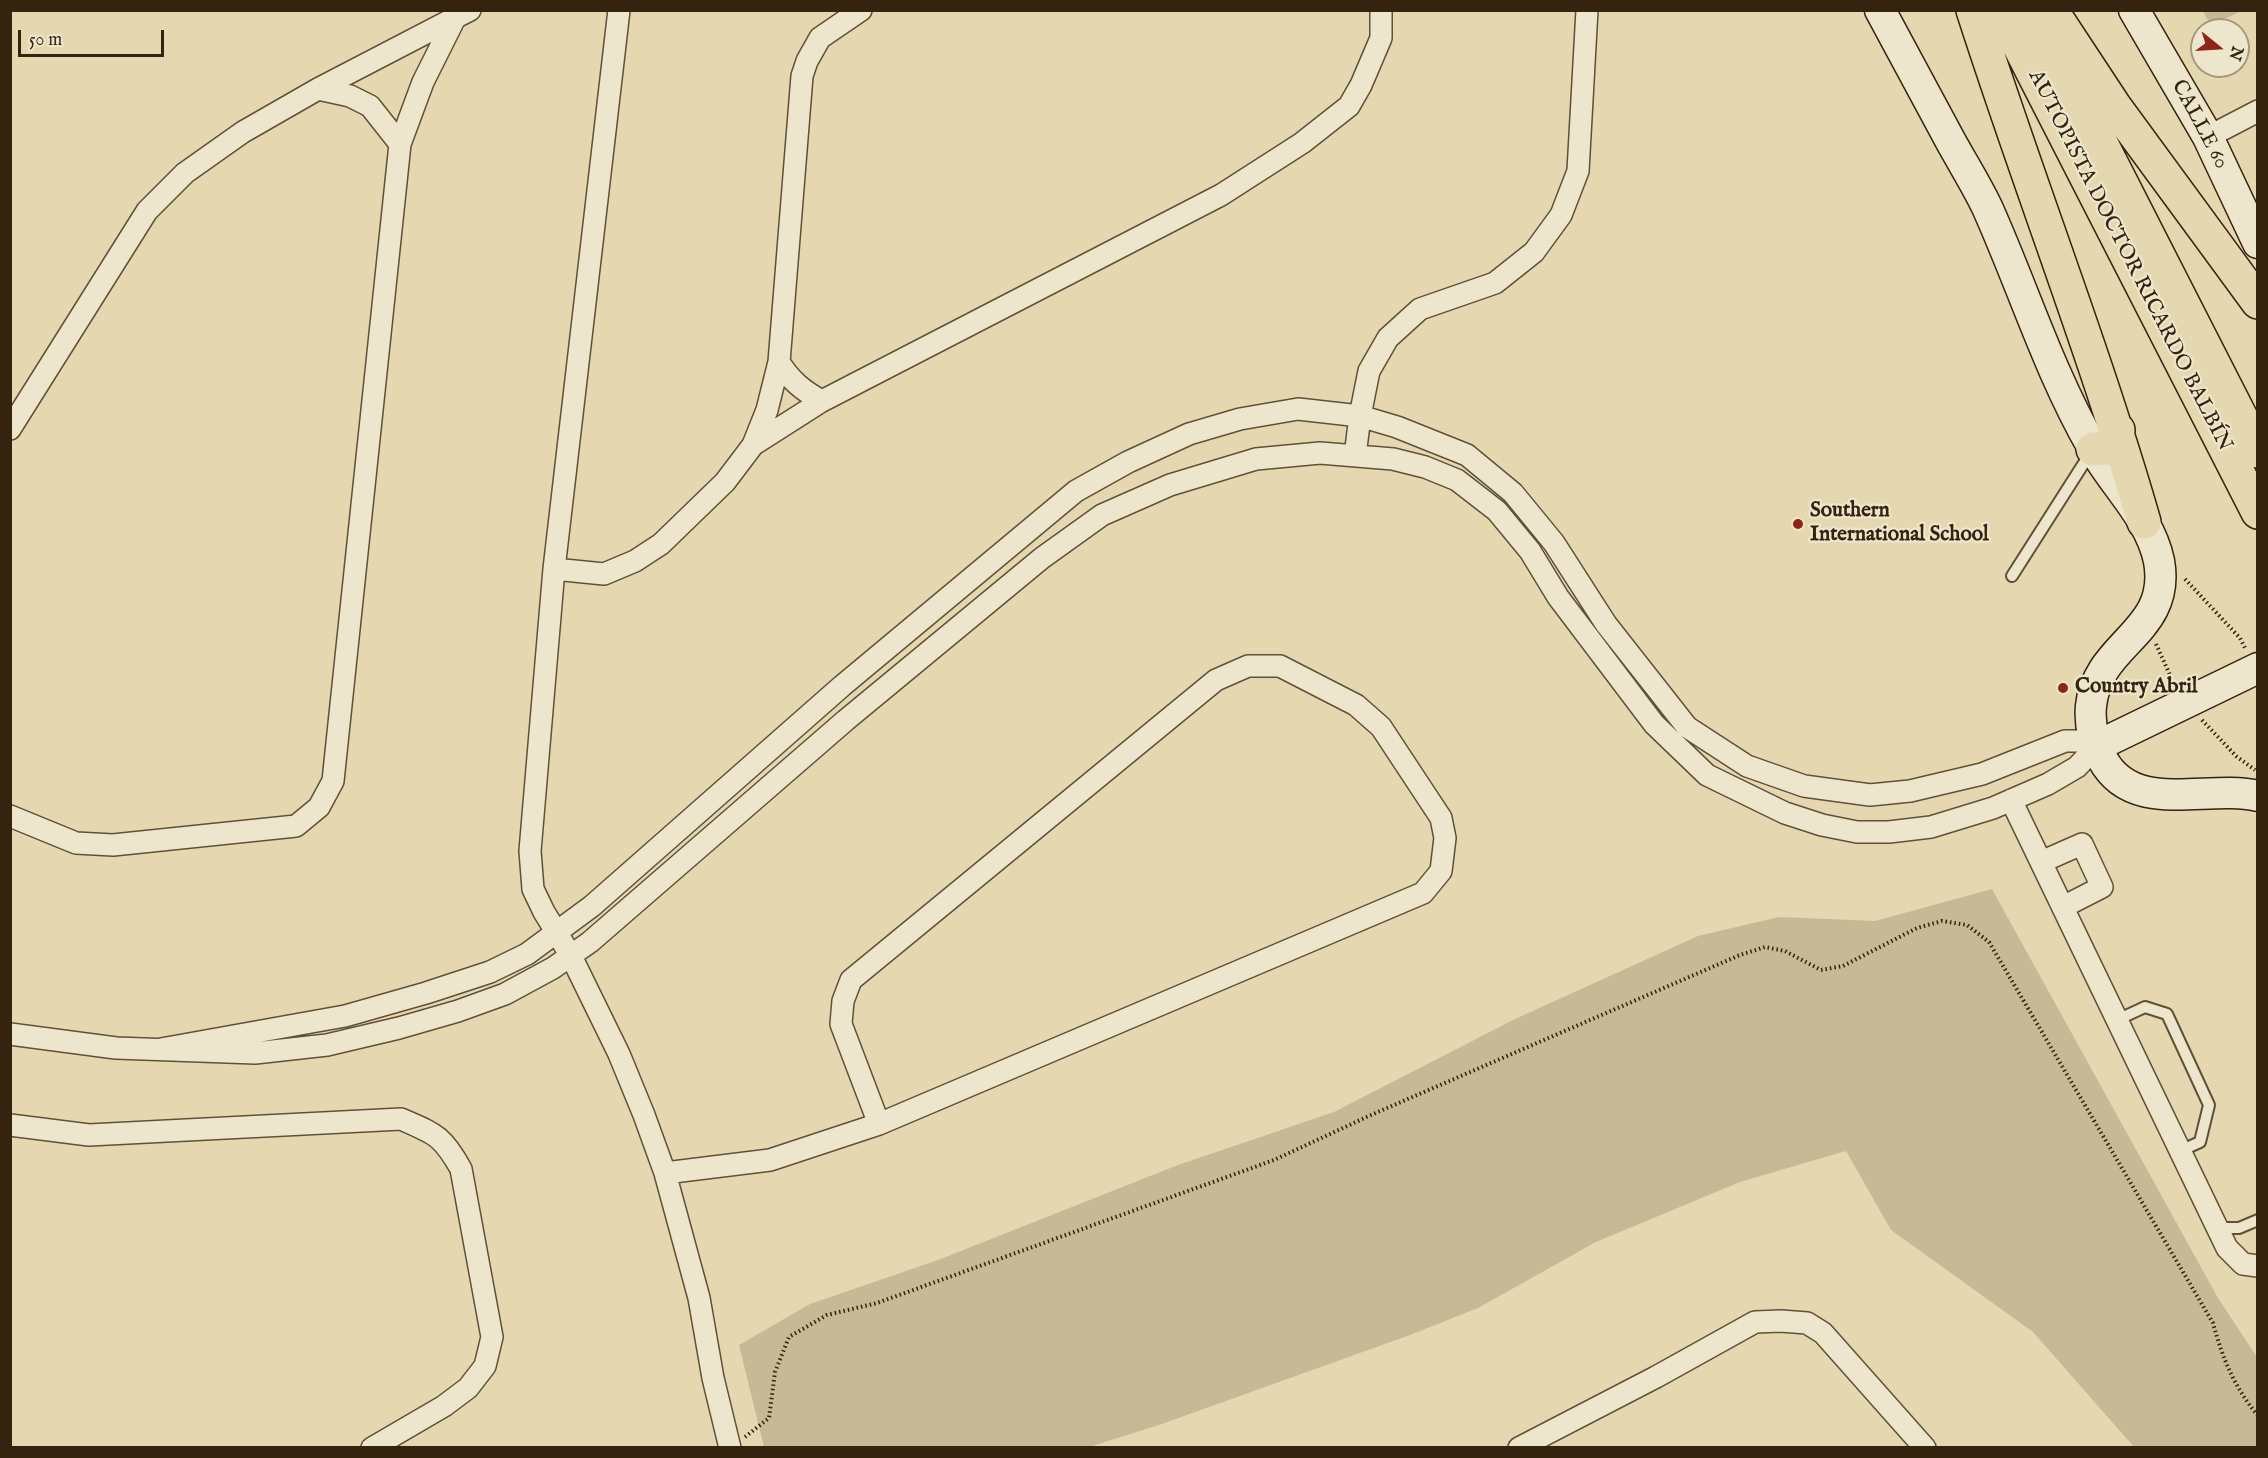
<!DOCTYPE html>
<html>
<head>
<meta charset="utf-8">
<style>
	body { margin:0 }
	#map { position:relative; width:2268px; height:1458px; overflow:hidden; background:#e5d8b1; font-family:"IM FELL English",serif }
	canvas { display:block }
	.frame { position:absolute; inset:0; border:12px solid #34230f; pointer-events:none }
	.north { position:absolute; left:2190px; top:18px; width:60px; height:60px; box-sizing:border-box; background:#eee6cc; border:2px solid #a49880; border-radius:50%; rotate:108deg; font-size:16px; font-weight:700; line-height:24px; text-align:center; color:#34230f }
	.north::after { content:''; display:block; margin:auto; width:21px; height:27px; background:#8f2418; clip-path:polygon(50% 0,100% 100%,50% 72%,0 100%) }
	.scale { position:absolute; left:18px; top:30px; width:146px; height:27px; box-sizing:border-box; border:3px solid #34230f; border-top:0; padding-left:8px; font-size:18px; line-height:21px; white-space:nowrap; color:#34230f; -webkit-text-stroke:4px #eee6cc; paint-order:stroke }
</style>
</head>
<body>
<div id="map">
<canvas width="2268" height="1458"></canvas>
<div class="frame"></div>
<div class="north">N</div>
<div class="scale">50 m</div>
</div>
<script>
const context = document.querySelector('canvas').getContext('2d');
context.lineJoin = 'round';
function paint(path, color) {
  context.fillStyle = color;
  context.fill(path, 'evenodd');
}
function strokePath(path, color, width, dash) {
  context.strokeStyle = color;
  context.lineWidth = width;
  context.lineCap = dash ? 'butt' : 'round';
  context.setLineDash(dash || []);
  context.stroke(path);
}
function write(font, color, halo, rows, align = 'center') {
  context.font = font + ' "IM FELL English",serif';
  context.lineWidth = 4.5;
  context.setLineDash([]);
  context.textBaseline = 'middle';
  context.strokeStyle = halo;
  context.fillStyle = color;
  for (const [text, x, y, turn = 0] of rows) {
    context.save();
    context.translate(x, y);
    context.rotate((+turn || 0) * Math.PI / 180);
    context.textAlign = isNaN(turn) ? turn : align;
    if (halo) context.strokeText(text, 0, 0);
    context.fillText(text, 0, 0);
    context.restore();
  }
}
paint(new Path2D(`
	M2203,11H2241L2211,26Z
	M1992,889L2218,1298L2257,1357V1447H2134L2033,1332L1891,1230L1846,1151L1740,1182L1596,1242L1478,1308L1410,1335L1159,1425L1089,1447H764L739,1345L810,1304L938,1260L1178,1165L1334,1112L1515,1019L1698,936L1779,917L1875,921Z`), '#c7b995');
const lane = new Path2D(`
	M2012,576L2091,452
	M2117,1020L2145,1007L2167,1014L2209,1105L2200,1142L2180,1151
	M2217,1228H2239L2258,1220`);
const street = new Path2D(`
	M619,10L554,569L530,851L533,889L544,912L571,956L619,1054L644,1115L665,1173L699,1298L713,1378L730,1448
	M318,89L350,96L370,106L400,144
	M2208,137L2258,111
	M779,362C790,380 803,391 822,401
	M10,429L147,211L185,173L243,132L318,89L470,10
	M753,445L822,401L1221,195L1302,143L1349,106L1361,85L1381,38V10
	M1355,456L1360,416L1369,371L1388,338L1420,309L1495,283L1534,252L1561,215L1578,171L1587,10
	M554,569L604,574L635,561L661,544L725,482L753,445L767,410L779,362L802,76L807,61L820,38L861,10
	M2011,800L2227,1248L2243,1264L2258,1266
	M10,816L76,843L113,845L296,826L319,807L333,781L400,144L423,82L455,18
	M2041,862L2082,844L2102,887L2063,907
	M10,1034L116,1048L255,1053L327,1045L399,1028L458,1011L505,994L553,968L590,942L846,720L1042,558L1102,515L1170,485L1256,459L1320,453L1393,459L1425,467L1457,480L1497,511L1530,551L1558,597L1654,724L1707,775L1785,813L1822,825L1857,832H1889L1931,827L1993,808L2048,784L2077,767L2097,746L2081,741H2065L1982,774L1910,791L1870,795L1804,786L1747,766L1687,727L1606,624L1554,543L1513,493L1467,455L1397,427L1360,416L1298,409L1240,419L1189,434L1128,462L1076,491L842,686L592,906L527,954L490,972L426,993L345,1016L161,1049
	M10,1125L89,1135L401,1119C435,1134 442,1135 461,1169L492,1337L485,1366L468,1388L444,1406L372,1448
	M665,1173L770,1160L879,1124L1423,893L1441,871L1445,838L1441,818L1381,727L1356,705L1280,666H1248L1216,680L851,980L843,1001L841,1024L879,1124
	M1519,1448L1656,1377L1755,1322L1781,1321L1807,1323L1823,1333L1925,1448`);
const secondary = new Path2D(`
	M1880,10C1904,54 1927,97 1950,140C1962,162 1976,184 1987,207C2023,287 2049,372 2093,448C2114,486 2150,517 2159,561C2172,633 2097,642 2091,706C2089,726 2094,743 2103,760C2134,816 2207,784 2258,796
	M2134,10L2208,137L2258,243
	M2097,746L2258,668`);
const highway = new Path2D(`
	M1973,10C2028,182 2094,349 2144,522
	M2001,10L2258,512
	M2033,10L2258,451
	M2059,22L2115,107L2258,302
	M2093,449L2107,448L2117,437L2118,430`);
strokePath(lane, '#605038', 14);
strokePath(street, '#605038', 24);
strokePath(secondary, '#34230f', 33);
strokePath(highway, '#34230f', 36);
strokePath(new Path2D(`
	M2185,579L2240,638L2246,650
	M2156,644L2174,684
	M2202,720L2236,756L2255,770
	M745,1437L769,1418L775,1372L789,1337L827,1315L877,1303L1274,1160L1371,1115L1740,955L1765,947L1785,951L1821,970L1843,966L1917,928L1942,921L1967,925L1989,942L2213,1323C2223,1360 2234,1386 2258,1416`), '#34230f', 4, [1.5, 3]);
strokePath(lane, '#eee6cc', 10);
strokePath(street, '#eee6cc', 21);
strokePath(secondary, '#eee6cc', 30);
strokePath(highway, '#e5d8b1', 33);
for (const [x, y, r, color] of [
	[1798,524,6,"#8f2418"],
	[2063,688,6,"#8f2418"]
]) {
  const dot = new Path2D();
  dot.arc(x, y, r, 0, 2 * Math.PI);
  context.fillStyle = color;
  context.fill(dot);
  strokePath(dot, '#eee6cc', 2);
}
write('21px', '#34230f', '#eee6cc', [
	["CALLE 60",2199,125,62],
	["AUTOPISTA DOCTOR RICARDO BALBÍN",2129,261,63]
]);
write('bold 21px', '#34230f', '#eee6cc', [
	["Southern",1810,512],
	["International School",1810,536],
	["Country Abril",2075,688]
], 'left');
</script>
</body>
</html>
